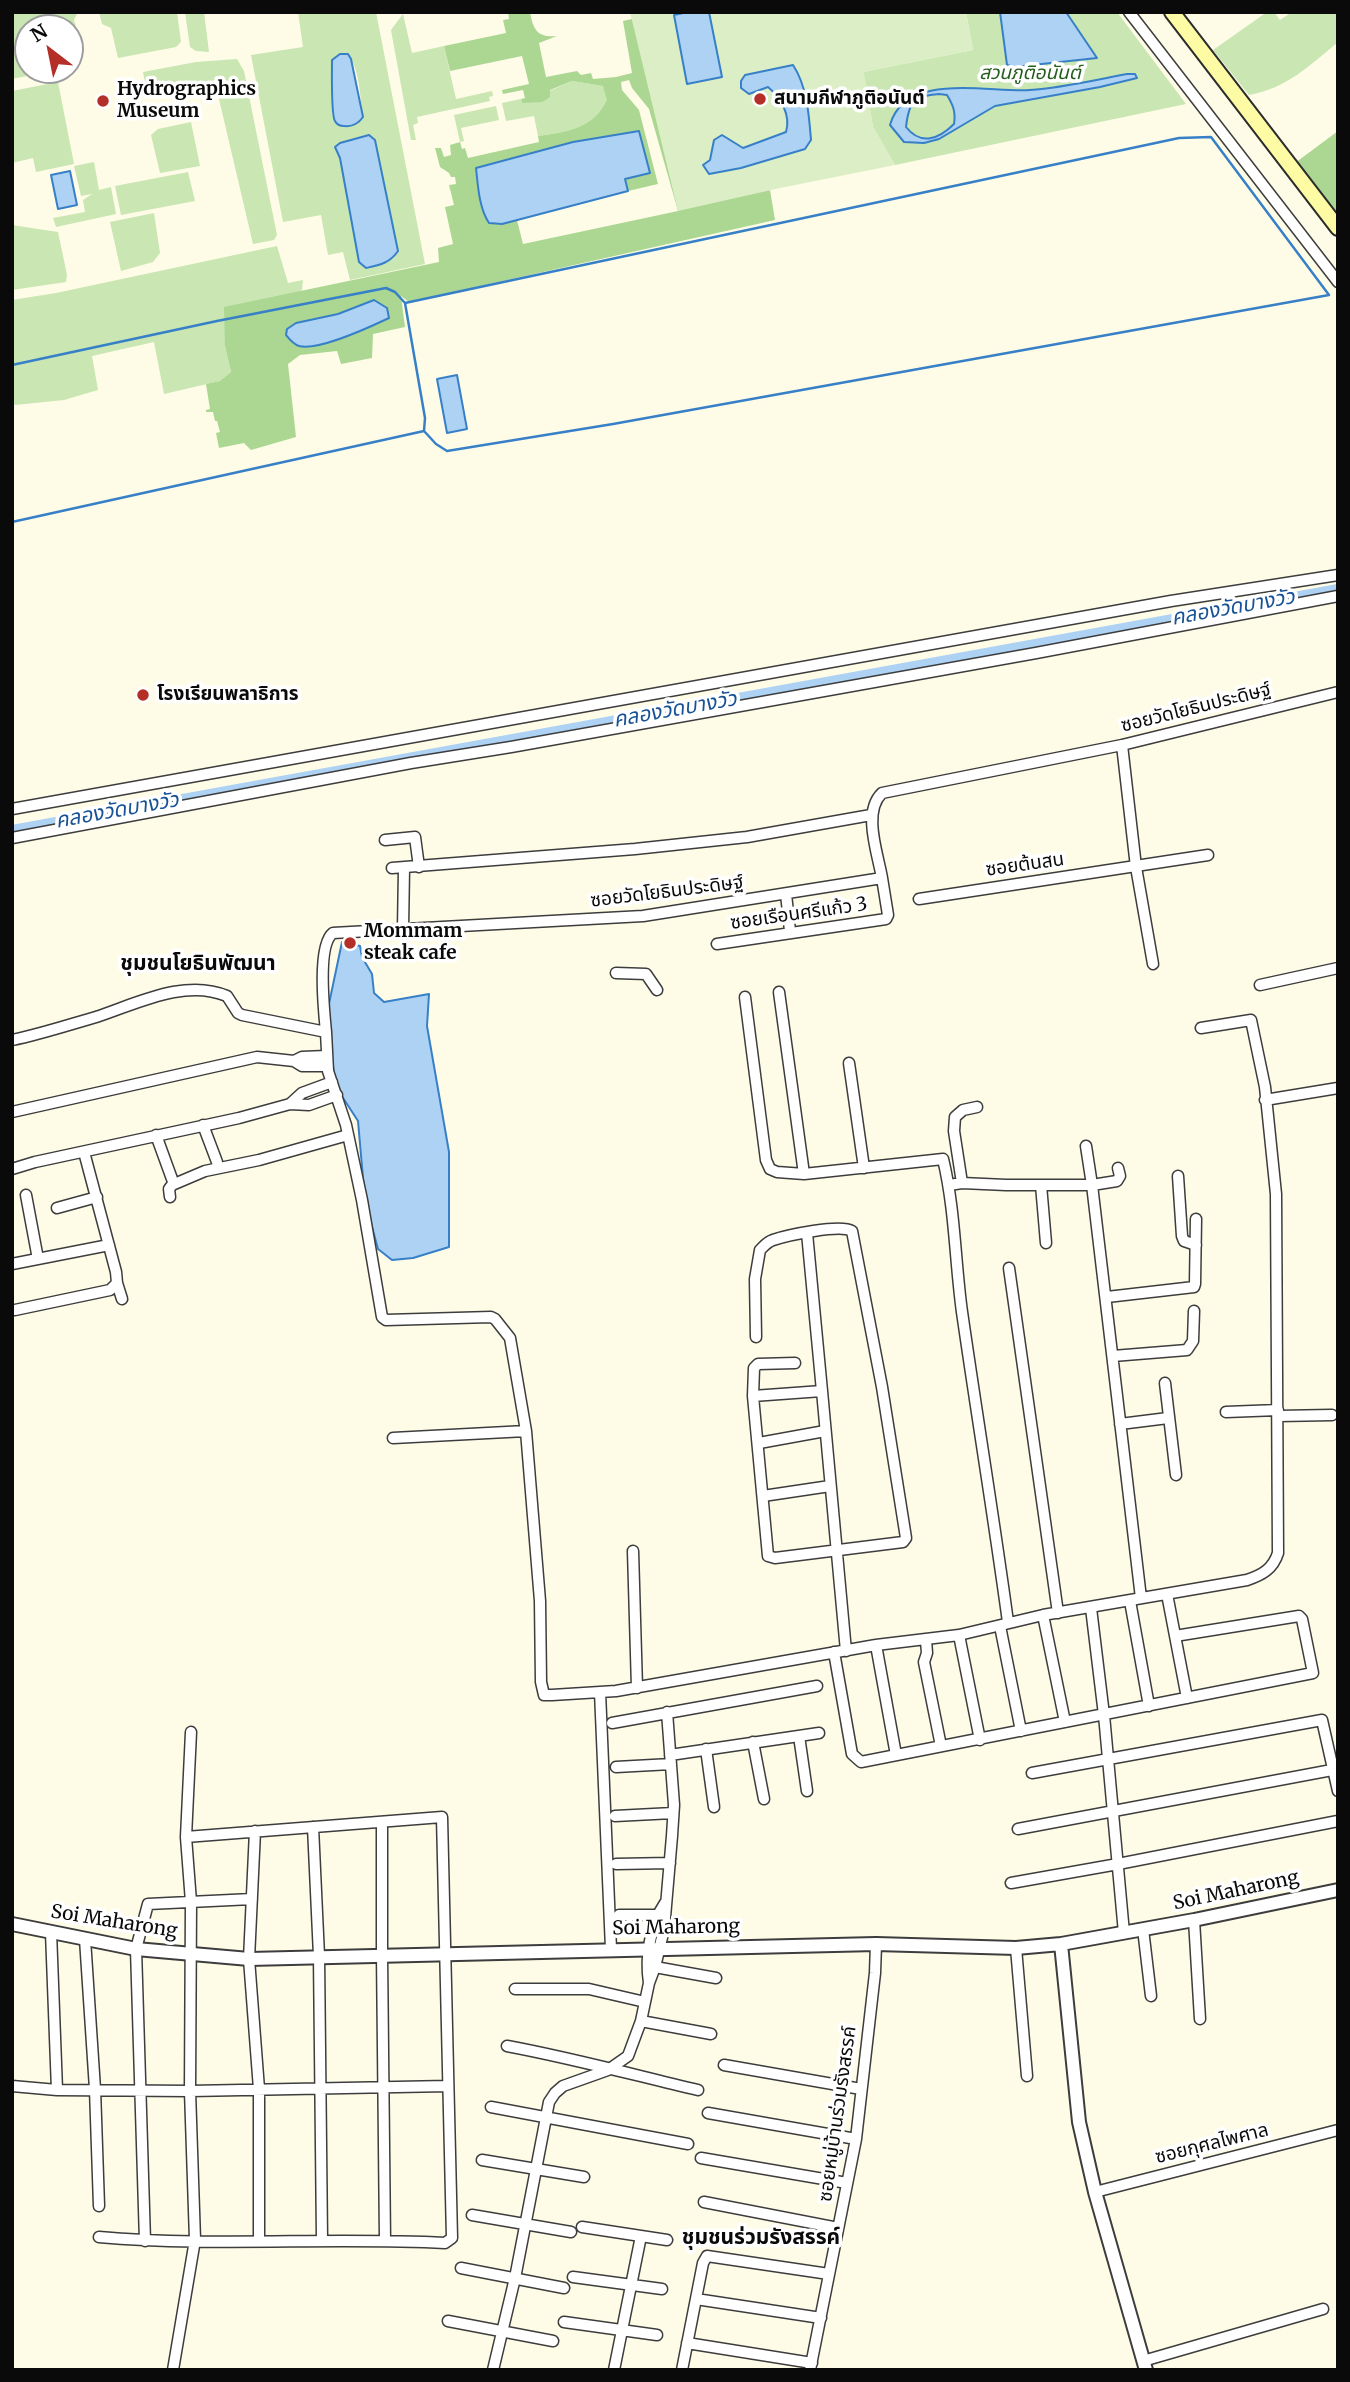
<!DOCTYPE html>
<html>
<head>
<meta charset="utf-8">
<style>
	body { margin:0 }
	#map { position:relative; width:1350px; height:2382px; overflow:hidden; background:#fefce7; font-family:Merriweather,serif }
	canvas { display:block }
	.frame { position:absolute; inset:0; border:14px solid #0a0a0a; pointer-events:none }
	.north { position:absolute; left:14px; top:14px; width:70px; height:70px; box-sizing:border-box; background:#fff; border:2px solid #9d9d9d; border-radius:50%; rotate:328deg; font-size:19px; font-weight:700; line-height:28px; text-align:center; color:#0a0a0a }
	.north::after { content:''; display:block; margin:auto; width:24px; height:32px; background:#b42f27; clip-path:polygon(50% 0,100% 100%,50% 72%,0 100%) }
</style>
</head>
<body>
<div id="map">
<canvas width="1350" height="2382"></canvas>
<div class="frame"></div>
<div class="north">N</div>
</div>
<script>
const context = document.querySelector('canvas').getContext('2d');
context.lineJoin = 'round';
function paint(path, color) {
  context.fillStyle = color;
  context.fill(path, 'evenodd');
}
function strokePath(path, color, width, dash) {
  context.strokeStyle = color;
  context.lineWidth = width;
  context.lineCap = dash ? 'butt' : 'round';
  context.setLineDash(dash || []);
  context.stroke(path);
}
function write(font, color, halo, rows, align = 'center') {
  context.font = font + ' Merriweather,"Noto Sans Thai",serif';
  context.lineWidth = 7;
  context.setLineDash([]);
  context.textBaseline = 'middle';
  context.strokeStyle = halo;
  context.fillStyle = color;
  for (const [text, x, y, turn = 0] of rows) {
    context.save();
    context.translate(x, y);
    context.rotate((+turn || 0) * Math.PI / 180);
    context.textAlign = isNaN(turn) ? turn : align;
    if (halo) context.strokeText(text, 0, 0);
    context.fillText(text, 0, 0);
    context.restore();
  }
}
paint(new Path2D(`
	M12,12H78L74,20L77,30L70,36V28H28V70H57L12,79Z
	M99,12H177L181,42L176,47L118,58L111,28L102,24Z
	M185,12H204L209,52L196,51L190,47Z
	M298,12H376L425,264L350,280L343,252L328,255L321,215L283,222L251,55L303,47ZM348,54C360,70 360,98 363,117L332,109L334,100L332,73ZM356,140L398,251L393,259L383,264L335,147L340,143Z
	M966,12H1117L1186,104L895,165L873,127L863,72L973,50Z
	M1267,12H1274L1280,20L1292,12H1338V42C1309,66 1287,88 1249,95L1213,50Z
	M403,14L412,53L444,46L456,99L492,91L493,96L489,97L490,101L417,117L418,123L413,125L416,140H411L391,30Z
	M237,59L244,71L277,235L274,240L253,244L215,82L147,94L143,72L196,62Z
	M572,81L604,86L608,100C594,128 567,132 538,136L534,116L506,121L502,103L521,99L522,103Z
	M58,82L74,164L36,172L33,158L12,163V91Z
	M496,106L499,120L461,128L464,141L460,142L454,115Z
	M191,122L200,166L160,173L151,135L158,129Z
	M94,162L99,190L111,187L116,214L56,227L53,218L85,212L83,200L92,194L81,196L74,166Z
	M188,172L195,201L121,215L115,186Z
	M154,213L160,253L153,262L121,271L110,222Z
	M12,225L58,232L67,275L66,282L12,290Z
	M277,246L288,283L303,280L302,290L225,346L231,372L220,381L164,394L154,342L92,356L98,390L64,400L15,405L12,402V300L56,293Z`), '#c9e6b3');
paint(new Path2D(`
	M508,12H530C533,30 538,38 557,36L539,43L546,77L577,71L581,75L591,73L593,79L616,77L632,73L623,21L632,19L630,12L690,207L770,190L775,220L409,302L401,296L405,327L373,334L372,358L341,364L337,351L300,355L288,364L296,437L251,450L244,443L219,448L216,433L220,432L217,421H215L213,412H206V410L210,409L206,384L220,381L231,372L225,346L224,307L439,262L438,248L453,244L445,207L454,205L449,185L456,184L455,177H451L449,173L440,167L435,148H441L444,157L451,155L450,145L460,142L462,149L465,148L468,158L539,142L538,136C567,132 594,128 607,100L603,86L572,81L550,90V97L542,102L522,103L521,99L525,98L523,90L503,94L502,90L529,84L522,56L450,71L444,46L506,33L503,20L509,19ZM629,80L632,88L649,109L678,211L523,244L517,220L502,224L489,223C479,209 478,186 477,168L638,131L650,173L624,179L628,191L658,184L639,110L622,90L621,82ZM374,300L389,318L338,339V314Z
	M1338,131V218L1295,163Z`), '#abd793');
paint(new Path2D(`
	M630,12H966L973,50L864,72L873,127L895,165L780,188L678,211Z`), '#dbeec5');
const water = new Path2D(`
	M688,12H709L722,77L687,84L674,15Z
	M1000,12H1066L1097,58L1014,67L1007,65Z
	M340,54H348L351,59L363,117C359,123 352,127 344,126C341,126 337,125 335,121C331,115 332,71 332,60Z
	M793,65C807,86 809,115 811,140L805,149L741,168L709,174L703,165L710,160L714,140L722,135L743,148L786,132C791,115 781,98 768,87L749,94L741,88V81L745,75Z
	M1127,74H1135L1137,78L1100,87L995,106L939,139L924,143L904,142L890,125C905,71 989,93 1030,90C1062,88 1095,80 1127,74ZM939,94L947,95C953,105 956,112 954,124C939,139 921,146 906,127C909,101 913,96 939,94Z
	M639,131L650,173L625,179L628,191L502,224L489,223C479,208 478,186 476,168L573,142Z
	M369,135L375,140L398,251C390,263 380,265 366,268L359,262L340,158L335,147L340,143Z
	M70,171L77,205L58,209L51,175Z
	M374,300L387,308L389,318C370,327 318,351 299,346C293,344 290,340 286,335L287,329L296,323L338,314Z
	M457,375L467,429L447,433L437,379Z
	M342,942L360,946L362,957L372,974L374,993L384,1002L429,994L427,1026L449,1152V1247L413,1258L392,1260L378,1249L365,1201L358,1121L336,1087L326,1018Z`);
paint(water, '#aed2f4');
strokePath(water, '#3780c8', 2);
strokePath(new Path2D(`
	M405,303L425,418L424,431
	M12,365L217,321L386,288L395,292L405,303L1179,138L1211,137L1329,295L613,424L447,451L436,444L424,431L12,522`), '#3780c8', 2.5);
strokePath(new Path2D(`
	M12,830L1338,589`), '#aed2f4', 10);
const minor = new Path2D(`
	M1129,12L1338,282
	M1122,745L1136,867L1153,964
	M12,809L1171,601L1338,575
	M12,838L411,763L511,747L1036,653L1338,596
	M385,840L415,837L419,867
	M392,868L635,849L747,837L871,815
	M786,894L790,931
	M919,899L1208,855
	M403,929L404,868
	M717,944L886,919L888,915L882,878
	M616,973L646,974L657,990
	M1260,985L1338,968
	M779,992L804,1174
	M745,997L766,1160L770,1169L777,1172L804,1174L943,1159C955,1209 955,1261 962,1312C977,1416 994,1519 1008,1622
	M326,1032L328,1071L346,1125L362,1200L382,1317L386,1320L491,1317L495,1319L510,1338L526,1431L540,1601L541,1682L544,1695H552L616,1691L876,1645L959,1635L1043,1615L1247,1580C1262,1575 1273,1569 1278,1553L1276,1194L1265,1087L1251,1020L1201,1028
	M12,1040C41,1034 68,1025 96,1017C136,1004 185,978 227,996L238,1013L242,1015L326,1032C324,1012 317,945 333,933L643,916L882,878C878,854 862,812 882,793L1122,745L1338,692
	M294,1061L302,1057L326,1056
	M849,1063L864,1168
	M1265,1100L1338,1088
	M290,1104L302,1093L332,1082
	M12,1112L257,1057L294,1061L302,1066H327
	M203,1125L217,1162
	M156,1135L172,1179
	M1086,1146L1092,1185L1117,1181L1120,1176L1118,1168
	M12,1169L35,1162L239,1118L290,1104L309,1105L337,1095
	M1178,1176L1182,1236L1184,1241L1196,1245
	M962,1183L954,1131L955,1117L963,1110L977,1107
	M949,1185L962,1183L1006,1185H1092L1141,1598
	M1041,1185L1046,1243
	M26,1195L38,1259
	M170,1197L169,1189L172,1185L205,1171L259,1160L348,1135
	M57,1208L97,1197
	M807,1233L822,1391
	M12,1264L109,1245
	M1009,1268L1058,1613
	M117,1283L122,1299
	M1107,1297L1194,1287L1195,1284L1196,1219
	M15,1310L110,1290L117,1283L116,1272L84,1152
	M756,1337L755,1279L760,1250C764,1246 767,1242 773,1240C788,1235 840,1224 852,1231L882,1387L906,1538L903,1542L775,1558L768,1556L753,1396L754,1368L758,1364L795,1363
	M1113,1356L1187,1350L1193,1341L1194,1311
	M1165,1383L1176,1475
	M753,1396L822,1391L846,1651
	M1226,1412L1278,1410
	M1278,1416L1332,1415
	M1120,1424L1168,1418
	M393,1438L526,1431
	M759,1443L825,1431
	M763,1496L830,1486
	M633,1551L637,1688
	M1167,1594L1187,1698
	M1130,1601L1149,1706
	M1091,1608L1104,1715L1124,1933
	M1043,1615L1065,1722
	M1000,1626L1021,1731
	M959,1635L980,1740
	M926,1640L927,1653L924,1662L941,1746
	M876,1645L896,1755
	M834,1652L852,1754L861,1762L1313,1673L1302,1619L1299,1616L1175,1636
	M600,1692L611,1949
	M612,1723L817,1686
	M799,1736L807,1791
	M753,1742L764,1799
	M706,1749L714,1807
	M670,1755L819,1733
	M616,1767L671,1764
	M1032,1773L1322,1720L1338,1791
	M615,1816L673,1813
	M382,1822V1954L385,2240
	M313,1827L319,1956L322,2240
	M1018,1829L1332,1770
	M255,1831L249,1959L259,2089V2241
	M616,1864L670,1863
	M1011,1883L1118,1864L1338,1821
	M619,1915H664
	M1194,1920L1200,2019
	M1143,1929L1151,1996
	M51,1932L57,2090
	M85,1939L95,2089L99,2206
	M1016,1948L1027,2076
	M655,1967L716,1978
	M649,1983C645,1957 650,1925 665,1903
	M515,1989H589L645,2002
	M641,2021L711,2034
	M507,2046C572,2058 634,2075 698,2090
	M724,2065L861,2089
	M12,2086L57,2090L190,2091L448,2086
	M491,2107L688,2144
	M708,2113L856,2139
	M701,2158L847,2183
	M482,2160L584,2177
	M1095,2192L1338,2130
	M704,2202L838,2228
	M472,2215L571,2232
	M582,2227L667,2240
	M99,2237C214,2247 329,2237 445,2243L452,2238L442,1817L186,1837
	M145,2241L136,1949L148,1904L252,1899
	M461,2268L564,2288
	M573,2277L662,2289
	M696,2299L821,2318
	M448,2321L553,2341
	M564,2322L657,2335
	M687,2343L812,2363
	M1143,2361L1323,2309
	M173,2370L195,2240L190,2091L191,1902L186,1837L191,1732
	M493,2370L515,2278L549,2102L555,2093L563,2086L608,2070L628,2056L641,2021L649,1983L655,1967L664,1929L672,1836L674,1805L667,1712
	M614,2370L641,2236
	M682,2370L703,2263L707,2256L829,2274
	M810,2370L856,2139L875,1973L876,1944`);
const tertiary = new Path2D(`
	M12,1924L136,1949L249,1959L876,1944L1016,1948L1061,1944L1194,1920L1338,1890
	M1061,1944L1079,2122L1095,2192L1146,2370`);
const secondary = new Path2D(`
	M1172,12L1338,228`);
strokePath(minor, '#3d3d3d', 13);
strokePath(tertiary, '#3d3d3d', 16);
strokePath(secondary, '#2c2c2c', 18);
strokePath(minor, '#fff', 10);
strokePath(tertiary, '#fff', 12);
strokePath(secondary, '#fdfca4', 14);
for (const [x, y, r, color] of [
	[760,99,7,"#b42f27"],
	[103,101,7,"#b42f27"],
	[143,695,7,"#b42f27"],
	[350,943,7,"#b42f27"]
]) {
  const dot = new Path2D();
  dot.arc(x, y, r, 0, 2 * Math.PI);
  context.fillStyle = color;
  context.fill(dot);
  strokePath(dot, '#fff', 2.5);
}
write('italic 19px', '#245e1d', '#fff', [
	["สวนภูติอนันต์",1030,74]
]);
write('bold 19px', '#0a0a0a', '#fff', [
	["Hydrographics",117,90],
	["Museum",117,112],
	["สนามกีฬาภูติอนันต์",774,99],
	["โรงเรียนพลาธิการ",157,695],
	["Mommam",364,932],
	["steak cafe",364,954]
], 'left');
write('19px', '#0a0a0a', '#fff', [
	["ซอยวัดโยธินประดิษฐ์",1196,708,-14],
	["ซอยต้นสน",1025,865,-8],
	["ซอยวัดโยธินประดิษฐ์",667,892,-7],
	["ซอยเรือนศรีแก้ว 3",799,914,-8],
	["Soi Maharong",1236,1891,-12],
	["Soi Maharong",114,1922,9],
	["Soi Maharong",676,1928,-1],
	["ซอยหมู่บ้านร่วมรังสรรค์",838,2114,-82],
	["ซอยกุศลไพศาล",1212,2144,-14]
]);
write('italic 21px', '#185296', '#fff', [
	["คลองวัดบางวัว",1233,608,-10],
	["คลองวัดบางวัว",675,710,-10],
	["คลองวัดบางวัว",117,811,-10]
]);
write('bold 21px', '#0a0a0a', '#fff', [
	["ชุมชนโยธินพัฒนา",198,964],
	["ชุมชนร่วมรังสรรค์",761,2238]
]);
</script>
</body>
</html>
